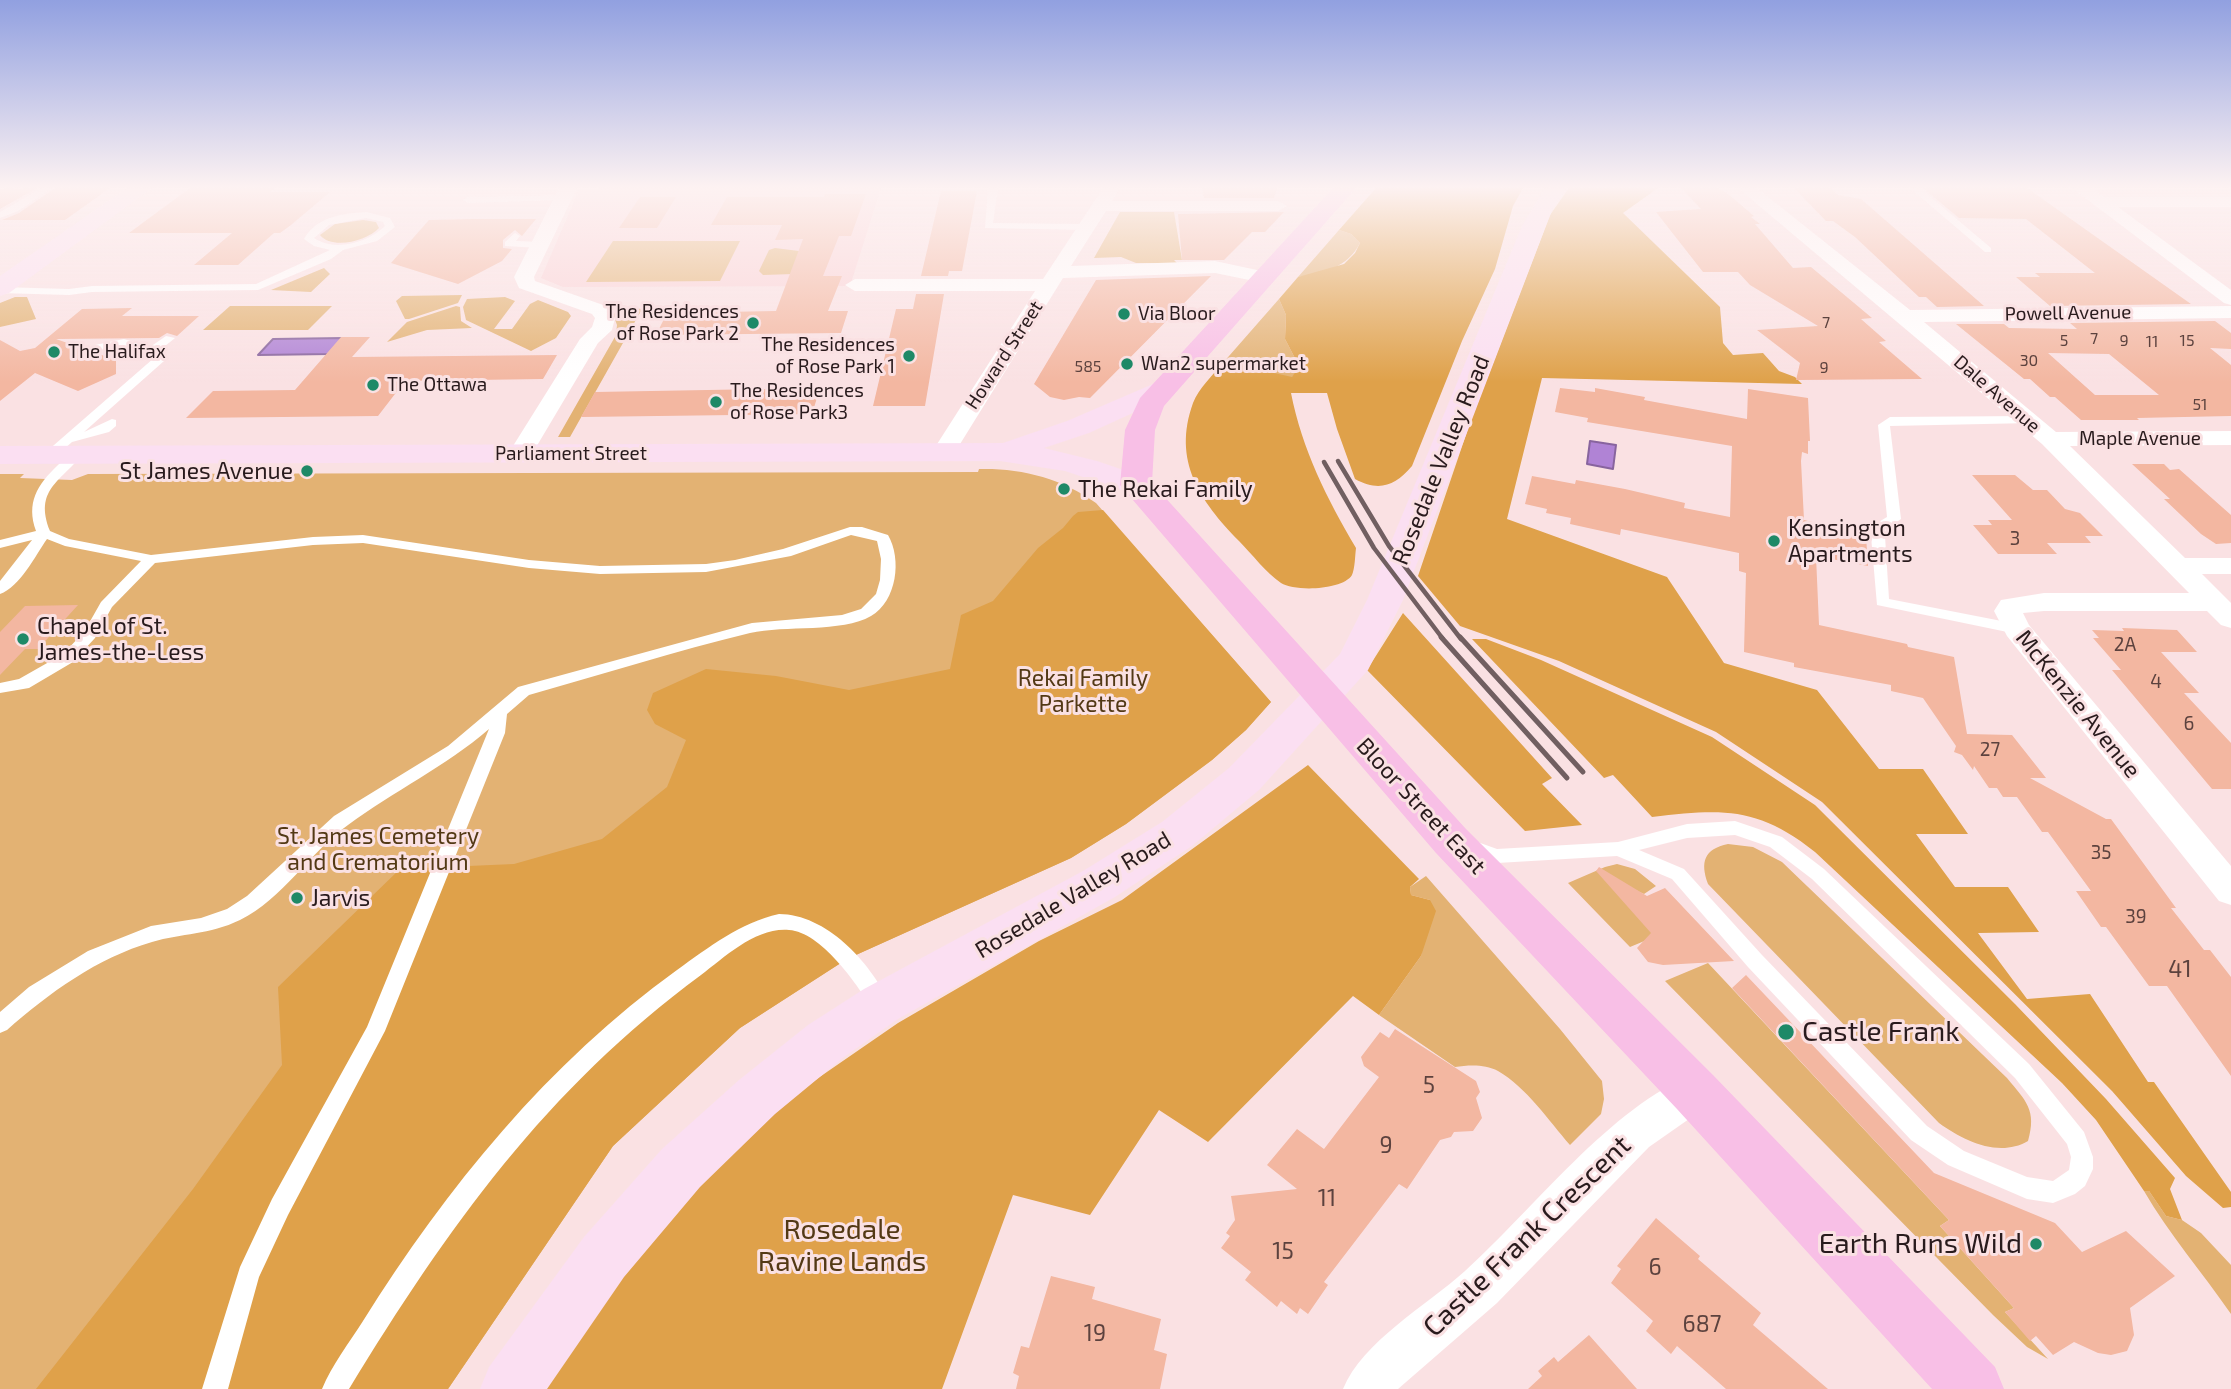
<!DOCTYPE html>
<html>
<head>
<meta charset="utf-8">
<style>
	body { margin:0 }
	canvas { display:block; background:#fae1e3 }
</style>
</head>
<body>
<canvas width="2231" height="1389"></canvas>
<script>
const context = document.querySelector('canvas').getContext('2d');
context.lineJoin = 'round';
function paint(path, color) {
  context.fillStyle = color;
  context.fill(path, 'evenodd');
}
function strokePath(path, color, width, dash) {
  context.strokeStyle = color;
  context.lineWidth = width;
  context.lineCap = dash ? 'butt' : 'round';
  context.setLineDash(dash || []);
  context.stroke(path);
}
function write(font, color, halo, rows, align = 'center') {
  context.font = font + ' "Exo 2",sans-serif';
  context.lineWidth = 6;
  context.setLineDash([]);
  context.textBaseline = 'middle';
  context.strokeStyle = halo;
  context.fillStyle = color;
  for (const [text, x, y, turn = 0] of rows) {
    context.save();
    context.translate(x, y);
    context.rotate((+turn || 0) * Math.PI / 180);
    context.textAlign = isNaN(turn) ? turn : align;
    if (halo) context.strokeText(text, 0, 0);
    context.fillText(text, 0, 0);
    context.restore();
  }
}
paint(new Path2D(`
	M599,188H881L850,286L563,287L541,278L579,190H597Z`), '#fad2d6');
paint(new Path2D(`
	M1120,212H1174L1182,260H1174L1177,263H1136L1121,257L1094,258Z
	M363,220L376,222L379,228C367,241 332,250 320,235L335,224Z
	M1339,230L1351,234L1360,243C1348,267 1323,274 1298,277Z
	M613,241H740L720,281L586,282Z
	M775,248L799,251L793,274L763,275L759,271L769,250Z
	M324,268L330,274L311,292L271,290Z
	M462,295L458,303L409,319H405L396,301L402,296Z
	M15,297H27L36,319L0,327V303Z
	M505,297L515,301L494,329H512L530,304L538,300L568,312L571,316L556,338L531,351L466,320L463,307L467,299Z
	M1279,299L1286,315L1285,339L1299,366L1292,378L1234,364H1222Z
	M230,306H332L308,330H203Z
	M456,306L460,307L461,321L472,328L427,330L387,342L407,322Z
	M630,307L641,309V311L570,437H558L616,335L617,325L613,314Z
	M979,469C1021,468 1061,478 1096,503L1271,702L1246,730L1212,760L1126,824L1071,858L847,959L740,1028L613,1146L448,1389H0V474H24L20,478L72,480L88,474L978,472Z
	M1728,844L1753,847L1782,862L2007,1078C2026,1101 2037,1110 2028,1141C1999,1158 1964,1141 1939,1123L1708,884C1700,862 1704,849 1728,844Z
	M1617,864L1635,869L1656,886L1644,894L1633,889L1654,937L1630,947L1568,883L1605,867Z
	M1426,876L1560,1029L1602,1081L1604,1099L1601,1114L1570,1145C1549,1121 1526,1087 1498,1071C1485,1064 1469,1065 1455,1067L1379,1015L1421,956L1430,900L1411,895L1410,887Z
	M1708,963L1949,1220L1940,1226L2014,1308L2005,1312L2048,1359L2027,1347L1993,1315L1665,981Z
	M2144,1191H2149L2166,1216L2182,1220L2201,1233L2231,1265V1314C2202,1272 2169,1234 2144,1191Z`), '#e3b273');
paint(new Path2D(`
	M1376,188H1523L1513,206L1495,269L1462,341L1412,466C1395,486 1379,492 1355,479L1337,429L1327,393H1291C1302,449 1327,499 1356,548C1355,556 1355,568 1352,575C1343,590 1295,592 1281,583C1266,573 1252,554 1239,541C1200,501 1172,461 1193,403C1199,388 1212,376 1222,364H1234L1292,377L1299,366L1285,339L1286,315L1279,299L1298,277L1344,264L1355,253L1360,243L1351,234L1339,230Z
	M1569,188H1658L1623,213L1720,307L1723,343L1733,355L1763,353L1779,371L1795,377L1802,384L1542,378L1507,519L1667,577L1724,663L1817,690L1879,769H1923L1968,834H1916L1955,887H2008L2039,932L1978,933L2027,999L2090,994L2148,1082H2154L2231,1192V1207L2223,1208L2186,1176L2112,1091L1822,802L1716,732L1559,661L1460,626L1418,576L1470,423L1550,215Z
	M1103,510L1271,702L1246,730L1212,760L1126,824L1071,858L847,959L740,1028L613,1146L448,1389H36L193,1189L282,1065L278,987L400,869L514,864L602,839L667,787L686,740L655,724L647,710L653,693L706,669L776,676L849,690L950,669L961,615L993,601L1038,548L1063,528L1073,516L1078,512Z
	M1403,613L1552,778L1542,784L1582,825L1525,831L1367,670Z
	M1472,639H1486L1541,660L1712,737L1815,805L2015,1004L2106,1099L2175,1178L2170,1189L2182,1220L2166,1216L2149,1191H2144L2096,1120L2062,1083L1815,852C1757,806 1722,809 1652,817L1613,775L1604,778Z
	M1308,765L1419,879L1410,887L1411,895L1430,900L1436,911L1421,956L1379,1015L1353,996L1208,1142L1159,1110L1090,1215L1013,1195L942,1389H546L611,1290L701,1182L795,1094L898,1023L1039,941L1122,900Z`), '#dfa14a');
const water = new Path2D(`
	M344,338L330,354L258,355L273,339Z
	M1590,441L1616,445L1613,469L1587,464Z`);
paint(water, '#b083d5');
strokePath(water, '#88649e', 2);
paint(new Path2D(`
	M33,188H37L0,209V189Z
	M55,188H110L65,220H2L19,213Z
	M190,188H275L270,192H330L291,225L280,233H274L238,265H194L232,233H129Z
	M1202,188H1277L1274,198H1204Z
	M1681,188H1717L1727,193L1754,216L1751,217L1760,224H1755L1793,268L1811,267L1872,318L1861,319L1886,341L1879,342L1922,379L1796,380L1800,363L1757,330L1818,326L1750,285L1738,272H1703L1656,212L1701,209Z
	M1794,188H1831L1838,195L1861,199L1984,306L1937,307L1926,297H1919L1855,237L1833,221H1826Z
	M1923,188H2027L2191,304L2050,306L2016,277H2040L2035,273H2095L2026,219L1959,218Z
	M941,191H977L962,271H949L948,276H921Z
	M825,194H866L851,236H839L823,276H842L828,311H848L841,333L656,335L667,313L776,311L803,239L775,240L782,225H711L727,197H824Z
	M640,197H676L657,228H619Z
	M1284,212L1265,232H1252L1224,260H1182L1178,214Z
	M473,219H536L522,236L515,230L503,240V248L512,249L502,261L458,284L391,263L429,220Z
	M1211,276L1090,398L1079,397L1064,400L1050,397L1034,384L1096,280Z
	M916,294H944L925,406H873L896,309H913Z
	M132,308L122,316H199L177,336L167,333L159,338L56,339L116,360V374L78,391L35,373L0,401V340L20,351L35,348L82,309Z
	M2215,321L2231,333V349L2210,348L2231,365V416L2137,418L2139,420H2081L2055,397H2050L2030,379H2024L1956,324H2004L2009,328L2077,329L2070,323ZM2048,353L2109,354L2159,395H2095Z
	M341,337H370L352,357L557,355L543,379L405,381L378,416L186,418L213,391L295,390Z
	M820,388L812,414L581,417L595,392Z
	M1560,388L1595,392V388L1645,397L1644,400L1747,419L1748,389L1808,398L1810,441H1808V454L1802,452L1801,461L1804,520L1812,522V525L1866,536L1868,566L1816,556L1819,625L1907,644L1908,647L1954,657L1967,734L2012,735L2046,778H2030L2106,819H2111L2176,908H2171L2204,950H2210L2231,977V1076L2167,986H2149L2106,927H2101L2076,891H2091L2048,832H2042L2017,797H2003L1997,788H1989L1974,766L1973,770L1962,755L1954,752L1956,746L1923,698L1891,691V685L1794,667V663L1744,652L1746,573L1739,571V553L1621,529L1620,535L1570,524L1571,518L1546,513L1547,509L1525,504L1532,476L1575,484L1576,480L1625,489L1685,503L1684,508L1730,517L1732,446L1587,422L1588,418L1555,412Z
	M2132,464H2164L2170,470L2179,469L2231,515V543L2216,544L2201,534L2164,499H2170Z
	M1972,475H2015L2033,490H2047L2065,509L2080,513L2103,536H2085L2091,543H2047L2057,554H1998L1973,525H1992L1988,520H2012Z
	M78,605L38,649H25L0,675V632L25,606Z
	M2122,628L2177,630L2197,652H2161L2199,693H2184L2231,743V789H2212L2112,670H2121L2093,638H2099L2092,630L2124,631Z
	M1599,867L1647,896L1665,888L1734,961L1663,965L1648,962L1637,948L1651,933L1596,871Z
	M1746,975L1934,1173L2055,1223L2082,1252L2126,1231L2175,1276L2130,1308L2134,1335L2127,1351L2111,1355L2098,1353L2074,1342L2053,1355L2036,1336L2030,1341L2005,1312L2014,1308L1940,1226L1949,1220L1732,988Z
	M1395,1029L1476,1081L1480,1092L1476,1098L1482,1118L1473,1131L1454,1132L1451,1137L1440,1140L1407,1189L1399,1184L1324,1282L1328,1285L1308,1314L1300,1308L1297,1314L1281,1301L1277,1307L1245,1280L1251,1272L1221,1248L1230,1236L1226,1233L1235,1220L1231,1196L1297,1189L1267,1165L1297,1129L1324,1149L1379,1077L1364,1066L1361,1057L1380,1032L1389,1038Z
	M1656,1218L1700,1256L1698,1259L1761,1313L1753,1325L1828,1389H1726L1677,1346L1671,1354L1646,1331L1653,1321L1611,1283L1621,1269L1617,1266Z
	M1051,1276L1095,1287L1092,1299L1161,1319L1154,1350L1167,1354L1160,1389H1016L1019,1376L1013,1373L1021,1346L1029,1348Z
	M1589,1335L1637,1389H1528L1542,1376L1538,1371L1554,1357L1558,1362Z`), '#f3b7a1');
paint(new Path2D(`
	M42,188H52L18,211L0,218V212Z
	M988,188H998L993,223L1086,224L1091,227L1086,230L985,228Z
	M1910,188H1920L1991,248V252H1985Z
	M562,195L565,196V200L468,203L463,200L468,197Z
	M366,212L390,218L395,227L377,241L343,250L331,259L258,290L92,292L69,295L0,293V287L69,289L92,286L256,284L330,250L314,246L304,239C317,216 342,214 366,212ZM366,218L383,222L385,226C367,243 335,252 314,238L329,225Z
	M515,233L520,236L516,241L540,242L545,245L540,248L505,246V242Z
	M166,336L175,338L160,350L166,359L164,361L84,432L112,419L116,420V426L109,432L72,442L54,458H46V452L154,358L153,355L123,345L99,350L93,347L95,345L124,339L150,347Z
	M2027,416L2031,417V423L1890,426L1901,519L1888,528L1885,536L1889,599L2017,624L2022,626L2024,629L2022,632L2017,634L1877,605L1871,536L1877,523L1887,517L1878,425L1890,417Z
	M76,451L82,455C60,482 34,490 50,531L69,539L151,555L313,537L363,535L529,560L600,566L706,564L735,560L783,549L850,527H862L888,535C902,559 897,601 871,616C842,633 785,625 750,633C676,651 603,674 529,695L507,714L505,733L385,1031L288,1215L259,1277L228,1389H202L240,1267L272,1199L367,1027L489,729C445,767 394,791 348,825C310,852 283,899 240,920C209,935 182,933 152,942C97,958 49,993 7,1030L0,1033V1012L29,987L88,951L151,926L201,918L227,909L247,896L334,816L448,746L518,687L752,623L842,615L861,609L876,594L880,580L881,559L877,541L851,535L791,556L706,572L600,574L529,568L363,543L313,545L155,563L112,607L95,638L73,662L29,688L0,693V683L19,679L63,654L84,632L101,602L141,561L65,546L47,539C35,556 20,587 0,594V581L32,540L0,548V540L36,531C26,503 37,485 58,465C64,460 69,454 76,451Z
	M1735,821L1782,837L1824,869L2029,1064L2084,1132L2093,1157V1169L2085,1186L2075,1194L2053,1203L2027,1199L1948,1165L1911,1140L1748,967L1672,879L1617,856L1497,863L1466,852L1463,847L1466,842L1472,840L1497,849L1618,842L1687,824ZM1735,835L1770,847L1812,879L2015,1078L2067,1144L2071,1157L2069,1170L2053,1181L2027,1177L1964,1151L1927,1126L1762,955L1684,869L1639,850L1687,838Z
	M779,914C826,914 870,962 889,1002L886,1008L879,1011L872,1008C856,983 821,932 789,930C756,927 725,957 701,975C546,1089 448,1227 349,1389H322C332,1365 349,1343 363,1321C447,1187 548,1063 677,970C709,947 740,923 779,914Z`), '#fff');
paint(new Path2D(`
	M559,188H577L534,277L535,281L606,306L615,318L612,330L598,343L532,454L528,459H512L508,454L580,339L592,327L595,318L592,314L519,288L514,277Z
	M1103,188H1120L1112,201H1278L1287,206L1278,211H1106L1071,266L1215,261L1271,273L1274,277L1264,283L1215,273L1063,278L952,457H936L932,452L1035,291H855L845,285L855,279H1043Z
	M1738,188H1757L1910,310L2231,306V318L1924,322L2056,432L2231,431V445L2070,446L2185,558H2231V574H2202L2231,603V628L2221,625L2207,611H2044L2023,613L2029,625L2231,866V905L2219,901L2007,636L1994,611L2001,600L2044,593H2189L2042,444Z
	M2072,188H2091L2104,197H2231V207H2118L2231,290V305L2224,303Z
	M1695,1074L1709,1079L1715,1092L1709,1105L1649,1147L1497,1303L1398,1389H1343C1363,1341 1426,1306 1465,1271C1532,1211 1612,1105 1695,1074Z`), '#fff');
paint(new Path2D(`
	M127,188H152L9,293L0,296V276Z
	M1545,188H1567L1553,208L1546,226L1403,600L1368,670L1259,790L1192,846L1115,897L898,1019L844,1057L775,1114L700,1187L624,1277L547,1389H480L489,1367L584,1237L662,1149L739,1080L808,1025L864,989L1083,871L1162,822L1229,768L1340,654L1367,600L1522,226Z
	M1160,381L1170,384L1174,390L1170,396L1089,433L1044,448L1097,461L1147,478L1152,485L1147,492L1136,495L1065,471L1000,461L0,464V446L1003,443L1067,421Z`), '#fbdff2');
paint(new Path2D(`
	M1333,188H1356L1164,406L1155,430L1152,483L1466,829L1713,1075L1995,1367L2004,1389H1932L1677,1109L1436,853L1120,485L1125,430L1140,398Z`), '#f8bfe6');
strokePath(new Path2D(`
	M1338,461L1389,546L1461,639
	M1324,462L1374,548L1443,639`), '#715f61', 4.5);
strokePath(new Path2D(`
	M1441,637L1567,778
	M1460,637L1583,772`), '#715f61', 5);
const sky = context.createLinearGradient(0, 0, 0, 382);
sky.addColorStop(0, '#91a0e0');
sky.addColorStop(0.49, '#fdf2f2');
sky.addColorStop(1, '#fdf2f200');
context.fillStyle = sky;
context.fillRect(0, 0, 2231, 382);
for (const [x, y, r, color] of [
	[1124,314,7,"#1e8967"],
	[753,323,7,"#1e8967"],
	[54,352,7,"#1e8967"],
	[909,356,7,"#1e8967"],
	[1127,364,7,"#1e8967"],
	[373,385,7,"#1e8967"],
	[716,402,7,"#1e8967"],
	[307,471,7,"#1e8967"],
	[1064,489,7,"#1e8967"],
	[1774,541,7,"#1e8967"],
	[23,639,7,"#1e8967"],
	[297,898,7,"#1e8967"],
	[1786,1032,9,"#1e8967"],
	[2036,1244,7,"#1e8967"]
]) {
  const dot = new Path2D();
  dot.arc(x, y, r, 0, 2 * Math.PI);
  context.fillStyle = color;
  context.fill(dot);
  strokePath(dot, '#fae1e3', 2.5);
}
write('16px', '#5c423e', null, [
	["7",1826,323],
	["7",2094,339],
	["5",2064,341],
	["9",2124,341],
	["15",2187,341],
	["11",2152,342],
	["30",2029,361],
	["585",1088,367],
	["9",1824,368],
	["51",2200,405]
]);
write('19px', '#291b1d', '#fae1e3', [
	["The Residences",739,312,"right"],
	["of Rose Park 2",739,334,"right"],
	["Via Bloor",1138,314],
	["The Residences",895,345,"right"],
	["of Rose Park 1",895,367,"right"],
	["The Halifax",68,352],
	["Wan2 supermarket",1141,364],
	["The Ottawa",387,385],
	["The Residences",730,391],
	["of Rose Park3",730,413]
], 'left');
write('19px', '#291b1d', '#fae1e3', [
	["Powell Avenue",2068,313,-1],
	["Howard Street",1004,355,-57],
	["Dale Avenue",1997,394,41],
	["Maple Avenue",2140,439],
	["Parliament Street",571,454]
]);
write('19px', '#5c423e', null, [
	["3",2015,539],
	["2A",2125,645],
	["4",2156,682],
	["6",2189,724],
	["27",1990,750],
	["35",2101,853],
	["39",2136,917]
]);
write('23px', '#291b1d', '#fae1e3', [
	["Rosedale Valley Road",1441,460,-68],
	["McKenzie Avenue",2078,704,51],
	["Bloor Street East",1421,806,47],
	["Rosedale Valley Road",1073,895,-31]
]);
write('23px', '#291b1d', '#fae1e3', [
	["St James Avenue",293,471,"right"],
	["The Rekai Family",1078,489],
	["Kensington",1788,528],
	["Apartments",1788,554],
	["Chapel of St.",37,626],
	["James-the-Less",37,652],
	["Jarvis",311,898]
], 'left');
write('23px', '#533915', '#fae1e3', [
	["Rekai Family",1083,678],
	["Parkette",1083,704],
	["St. James Cemetery",378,836],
	["and Crematorium",378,862]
]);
write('23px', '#5c423e', null, [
	["41",2180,969],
	["5",1429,1085],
	["9",1386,1145],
	["11",1327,1198],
	["15",1283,1251],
	["6",1655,1267],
	["687",1702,1324],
	["19",1095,1333]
]);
write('28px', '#291b1d', '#fae1e3', [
	["Castle Frank",1802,1032],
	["Earth Runs Wild",2022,1244,"right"]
], 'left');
write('28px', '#533915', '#fae1e3', [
	["Rosedale",842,1230],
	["Ravine Lands",842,1262]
]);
write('28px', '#291b1d', '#fae1e3', [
	["Castle Frank Crescent",1527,1236,-44]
]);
</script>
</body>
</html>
